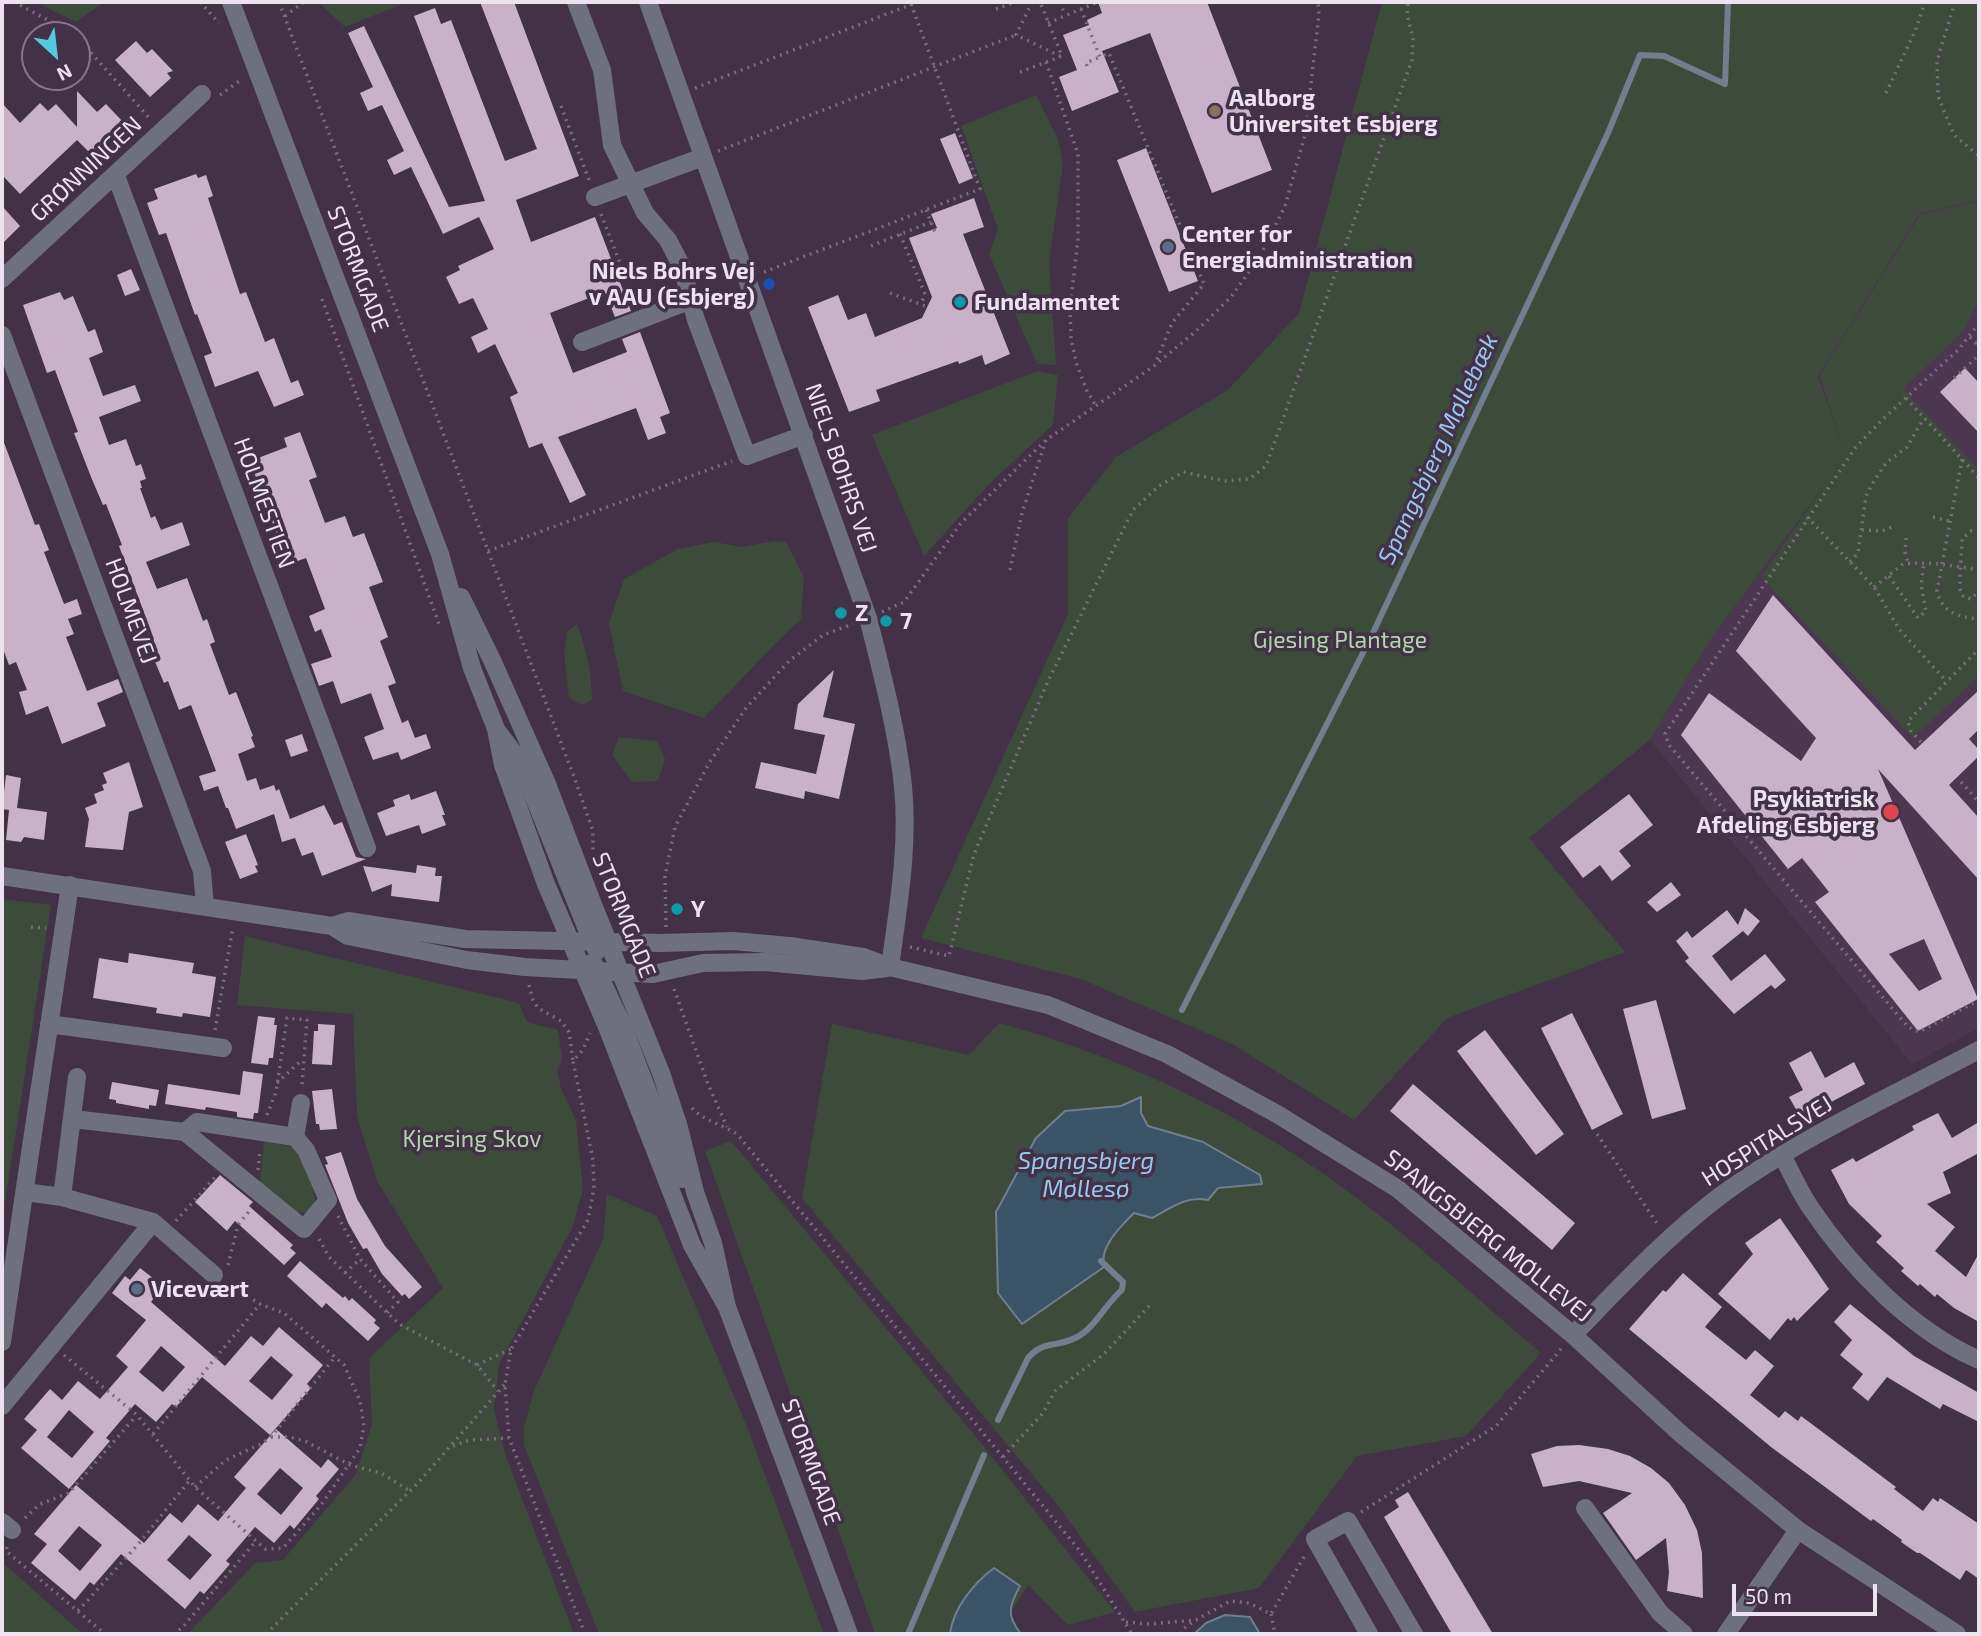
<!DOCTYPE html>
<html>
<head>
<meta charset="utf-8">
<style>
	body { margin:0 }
	#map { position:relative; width:1981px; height:1636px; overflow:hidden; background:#423147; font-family:"Exo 2",sans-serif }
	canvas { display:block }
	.frame { position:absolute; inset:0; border:4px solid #ede2f0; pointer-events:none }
	.north { position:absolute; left:21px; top:21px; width:70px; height:70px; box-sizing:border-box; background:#423147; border:2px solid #86788b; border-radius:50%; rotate:153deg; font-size:19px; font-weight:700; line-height:28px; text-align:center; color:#ede2f0 }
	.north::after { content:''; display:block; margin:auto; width:24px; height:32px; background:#55cadf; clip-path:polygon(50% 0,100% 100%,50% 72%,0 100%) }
	.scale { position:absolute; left:1732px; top:1584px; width:145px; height:32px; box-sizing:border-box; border:4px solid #ede2f0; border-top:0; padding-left:9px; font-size:21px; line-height:24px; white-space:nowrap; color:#ede2f0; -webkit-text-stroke:5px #423147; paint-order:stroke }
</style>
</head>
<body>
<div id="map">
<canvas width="1981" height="1636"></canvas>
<div class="frame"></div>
<div class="north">N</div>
<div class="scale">50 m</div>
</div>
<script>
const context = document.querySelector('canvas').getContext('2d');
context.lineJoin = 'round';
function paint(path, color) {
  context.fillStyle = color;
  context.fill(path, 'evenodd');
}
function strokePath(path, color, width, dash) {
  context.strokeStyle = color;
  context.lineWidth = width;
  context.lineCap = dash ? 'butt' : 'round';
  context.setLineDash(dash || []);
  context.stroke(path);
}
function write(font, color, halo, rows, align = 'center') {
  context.font = font + ' "Exo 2",sans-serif';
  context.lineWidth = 7;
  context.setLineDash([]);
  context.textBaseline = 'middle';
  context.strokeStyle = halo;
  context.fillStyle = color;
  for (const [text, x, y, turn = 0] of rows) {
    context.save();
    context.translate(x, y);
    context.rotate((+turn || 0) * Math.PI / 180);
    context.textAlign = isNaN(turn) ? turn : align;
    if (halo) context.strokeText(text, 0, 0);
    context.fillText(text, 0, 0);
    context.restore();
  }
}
paint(new Path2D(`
	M1979,200V1028L1912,1064L1650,740L1710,640L1846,458L1818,375L1919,214Z`), '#4c3652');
paint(new Path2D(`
	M35,2H104L76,22Z
	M318,2H408L345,27Z
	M1382,2H1979V200L1919,214L1818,376L1846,457L1820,375L1920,215L1979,201V299L1965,329L1903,389L1979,470V676L1913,738L1761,577L1825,485L1710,640L1650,740L1529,838L1625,952L1447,1018L1354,1120L1232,1044L1081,979L921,938L1068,614V518L1116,457L1228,390L1299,313Z
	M1036,95L1058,139L1063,164L1049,262L1056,365L1037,364L989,254L998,229L961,126Z
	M1037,371L1058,375L1053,425L991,482L924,556L872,435Z
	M775,541L786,542L804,578L801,619C767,650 737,685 704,718L623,691L609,623L624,579L678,549L714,542L742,547Z
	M577,624C586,649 592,674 592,700L582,705L569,698L564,653L567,631Z
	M619,737L657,741L665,759L658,781L632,782L612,755Z
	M2,899L51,905L2,1222Z
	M245,936L519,1003L527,1022L558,1030L562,1060L557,1071L561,1088L576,1121L583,1189L572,1228L499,1364L494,1410L505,1454L574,1634H188L255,1563L283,1560L356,1474L372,1424L369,1358L443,1288L377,1181L357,1116L353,1014L237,1005Z
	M999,1023C1132,1059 1261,1123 1370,1208C1429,1253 1484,1305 1541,1353L1466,1436L1357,1456L1259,1588L1135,1612L1060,1508L802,1198L832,1024L969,1055ZM1121,1106L1141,1113L1148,1126L1203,1142L1229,1186L1185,1200L1152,1218L1134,1213L1108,1245L1102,1258L1065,1111Z
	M264,1141L291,1147L302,1157L313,1184L315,1202L309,1213L291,1212L260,1183Z
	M731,1141L977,1438L1115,1612L1068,1625L1028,1585L997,1634H875L705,1151Z
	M607,1194L657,1216L746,1424L824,1634H599L524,1445V1427L534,1391L603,1239Z
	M2,1562L83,1634H2Z`), '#3d4c3a');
const water = new Path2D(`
	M1141,1097V1113L1148,1126L1203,1142L1260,1175L1262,1184L1218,1188L1208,1200C1187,1195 1171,1208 1152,1218L1134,1213C1121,1226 1099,1247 1104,1267L1022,1324L998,1293L996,1212L1036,1138L1065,1111L1121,1106Z
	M994,1568L1020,1586C1009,1606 1006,1615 1021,1634H950C953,1608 974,1583 994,1568Z
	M1225,1615L1250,1617L1260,1634H1194L1206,1623Z`);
paint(water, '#3b5366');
strokePath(water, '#707e8f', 2);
strokePath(new Path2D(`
	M1182,1010L1371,637L1608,133L1640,55L1664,56L1725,84L1728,2
	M998,1420L1028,1358C1043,1340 1057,1348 1077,1337C1095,1328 1106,1303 1122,1290L1123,1282L1101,1261
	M908,1634L984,1455`), '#707e8f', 6);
paint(new Path2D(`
	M480,2H514L579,176L516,200L531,242L595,217L631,311L615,317L605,292L550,313L573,373L627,352L622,339L640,332L670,413L660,417L666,433L648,440L636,408L558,437L586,495L570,503L542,443L529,448L510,397L518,393L495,344L478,353L471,337L488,329L473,298L459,304L446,277L460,270L458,266L494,249L479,217L443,234L411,167L394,175L387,160L404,151L382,105L368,111L360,93L373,87L348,33L364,26L449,207L485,201L414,16L435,8L441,24L451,20L505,161L537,149Z
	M1098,2H1207L1272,170L1212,193L1150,33L1102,51L1119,92L1072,111L1059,77L1077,70L1063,35L1089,25L1087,20L1102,13Z
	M136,41L147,53L152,49L173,71L167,73L171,78L150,97L115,60Z
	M77,91L97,112L106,104L124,123L91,154L77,140L20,194L2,175V103L20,123L40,103L48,111L56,104L77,127Z
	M955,133L973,178L959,184L940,139Z
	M1146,148L1198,281L1169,292L1117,160Z
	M196,174L198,178L206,175L213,196L208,198L240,294L246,292L265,342L274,338L291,383L298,380L304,395L274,407L258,371L215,387L204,356L212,353L197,314L195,315L166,233L159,235L147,203L158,199L154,189Z
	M974,198L984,227L963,234L1010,354L985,365L982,355L959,364L958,361L876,390L880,401L849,412L808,307L838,295L848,320L866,313L875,337L922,318L932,297L909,238L937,228L931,214Z
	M2,206L20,226L2,244Z
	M131,269L140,290L125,296L117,275Z
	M60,292L64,300L73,296L88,332L95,329L103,352L89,358L103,396L135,385L141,401L99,417L109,445L126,439L136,466L141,464L146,479L140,481L142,488H140L151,518L155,516L161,530L182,522L190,545L146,562L157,589L187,578L203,621L207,619L215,642L210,644L229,695L236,692L253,736L251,737L255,747L238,754L247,781L256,778L260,790L274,785L276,791L279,789L290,819L324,805L334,825L342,822L356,857L366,859L322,876L313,852L302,856L295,838L282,842L274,814L236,829L228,808H226L218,786L204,791L199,776L216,771L191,705L179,710L168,681L164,683L156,664L147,641L154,639L119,546L122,545L106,504L103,505L91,477L74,433L78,432L55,370L47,373L23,305Z
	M1965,368L1979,383V433L1940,392Z
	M300,432L317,477L309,480L325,523L345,516L353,537L364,533L383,582L369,587L388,637L380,641L396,683L388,686L402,723L408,720L415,738L426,734L431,748L401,760L398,752L373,760L364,737L384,729L371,693L341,704L333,681L319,686L311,664L332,657L321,629L315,632L309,616L325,609L306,558L292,563L284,542L280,544L250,461L287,447L284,438Z
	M3,440L35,525L39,524L49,550L44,552L64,604L77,599L82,614L68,619L74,634L66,637L87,691L118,679L123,692L97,703L106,726L62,744L48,706L26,715L19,692L27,690L16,662L9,665L2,646Z
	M1773,595L1915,750L1979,690V729L1969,739L1979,750V756L1949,785L1979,818V880L1878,769L1978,999L1918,1031L1815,902L1829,892L1802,858L1788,869L1681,735L1709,693L1801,761L1816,738L1736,651ZM1924,939L1942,979L1919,991L1889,954Z
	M834,670L823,717L855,724L839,799L805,791L804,799L755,788L761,762L816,774L825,735L794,729L798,704Z
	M302,734L308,751L291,757L285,740Z
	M129,762L143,807L129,812L123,850L85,847L89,819L85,808L97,803L94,794L104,790L102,785L107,783L103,773Z
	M6,775L21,778L17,808L47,812L44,840L24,837L21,842L6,840L9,810L2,809Z
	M436,791L445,815H442L446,825L422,834L419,825L386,836L377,813L395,806L393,800L409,794L411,800Z
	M1629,794L1653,825L1619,851L1631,866L1612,881L1600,865L1583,878L1560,847Z
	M246,834L258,865L255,866L258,872L240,879L225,842Z
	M417,865L436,868L435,876H442L439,902L391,896L392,884L372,892L363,866L416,873Z
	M1671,882L1681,895L1657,912L1647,902Z
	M1745,908L1760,921L1748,936L1743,931L1712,956L1731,981L1765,954L1786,980L1775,989L1771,985L1734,1014L1685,961L1689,958L1676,941L1687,931L1692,938L1727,910L1738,925Z
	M129,953L194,963L192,973L216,977L210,1017L183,1013L182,1017L156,1013L157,1008L93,998L99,958L128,963Z
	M1656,1000L1686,1109L1652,1119L1623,1009Z
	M1572,1013L1623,1114L1592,1130L1541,1028Z
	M258,1016L275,1018L274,1025H277L273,1058H269L268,1065L251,1063Z
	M318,1024L335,1025L332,1065L312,1064L314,1031H318Z
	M1485,1030L1564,1134L1536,1155L1457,1051Z
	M1811,1051L1825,1078L1854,1062L1865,1084L1801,1118L1789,1097L1803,1090L1789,1063Z
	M243,1071L263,1074L258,1113H254L253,1119L237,1117V1112L206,1107L205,1110L165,1104L168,1084L240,1095Z
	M112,1082L159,1090L156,1106L149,1105V1109L116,1103V1100L109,1099Z
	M1413,1084L1575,1223L1552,1250L1390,1111Z
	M332,1089L337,1129L320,1130L319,1124H316L312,1091Z
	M1938,1113L1952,1138L1979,1122V1153L1943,1172L1951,1193L1927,1204L1955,1227L1935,1251L1966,1277L1979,1253V1322L1954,1308L1937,1294L1935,1297L1920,1284L1918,1286L1901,1271L1904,1268L1876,1242L1882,1236L1849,1204L1831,1170L1853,1158L1856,1162L1914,1130L1912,1126Z
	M341,1152L357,1199L385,1246L422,1287L409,1299L405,1294L402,1296L382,1274L367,1248L363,1249L348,1223L325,1165L328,1164L325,1157Z
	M220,1175L253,1202L249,1206L293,1245L290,1248L296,1253L284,1265L235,1221L227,1231L195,1202Z
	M1780,1218L1829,1289L1797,1321L1794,1317L1791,1321L1788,1318L1770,1340L1718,1294L1753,1254L1745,1243Z
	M300,1261L343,1298L345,1296L349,1301L352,1298L376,1320L374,1323L380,1328L368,1341L326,1303L322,1308L287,1276Z
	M140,1268L163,1286L151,1302L225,1366L251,1336L263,1346L279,1327L323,1365L307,1384L311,1388L270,1435L202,1377L176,1407L172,1404L156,1422L135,1404L106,1438L110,1441L69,1489L21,1448L37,1430L24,1419L50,1389L62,1400L78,1381L100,1399L128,1367L116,1356L146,1320L112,1293L125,1276L130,1280ZM161,1346L185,1367L163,1392L139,1372ZM271,1356L293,1375L272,1400L249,1381ZM69,1410L94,1432L72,1458L47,1437Z
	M1683,1273L1722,1307L1705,1327L1746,1360L1755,1350L1774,1366L1750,1395L1779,1418L1785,1411L1798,1421L1801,1416L1896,1487L1894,1489L1923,1511L1933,1498L1938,1502L1940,1498L1979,1524V1579L1966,1570L1960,1580L1920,1553H1917L1901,1542L1902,1540L1873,1519L1871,1521L1771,1447L1629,1329L1663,1290L1666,1292Z
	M1850,1304L1914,1356L1979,1393V1422L1943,1404L1940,1409L1887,1377L1868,1401L1852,1388L1863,1374L1840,1355L1852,1340L1834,1322Z
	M276,1429L321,1468L328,1459L339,1469L316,1496L319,1499L294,1529L290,1525L274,1543L255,1527L226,1561L230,1564L204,1594L200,1591L185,1609L121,1554L94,1585L90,1582L75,1600L31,1563L47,1544L34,1534L76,1485L144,1543L170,1513L182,1523L198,1504L218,1521L246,1488L234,1477ZM280,1468L303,1488L281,1515L257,1494ZM79,1526L102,1545L80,1571L58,1551ZM189,1535L212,1555L190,1580L167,1560Z
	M1579,1445L1608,1449L1630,1456L1651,1468L1669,1483L1685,1505L1697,1530L1702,1553L1703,1598L1667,1591L1669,1572L1666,1538L1636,1560L1603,1513L1632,1493L1579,1481L1543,1487L1531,1454L1557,1446Z
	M1408,1492L1493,1634H1452L1432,1600L1384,1517L1399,1507L1395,1500Z`), '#c9b1ca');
strokePath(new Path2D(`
	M14,2L76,35
	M200,2L219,23
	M279,2L573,774L593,831V852
	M1032,2L1016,35L1060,56
	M1060,2L1065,15
	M1955,2L1937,61L1938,96L1954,135L1979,156
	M996,9L1015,2
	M1081,9L1100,57L1109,53L1204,284L1172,323L1155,364
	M285,16L304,2
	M1048,23L1098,2
	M77,37L151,120
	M1046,62L1078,154V239L1070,308L1071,339L1077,365L1087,391L1096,406
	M1087,66L1086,63L1100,57
	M1020,72L1062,56L1040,2
	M695,88L918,2
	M1886,93L1916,29L1925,2
	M220,95L242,79
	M561,106L589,180
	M718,151L1016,35
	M926,210L935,232
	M601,214L636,304
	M900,234L925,294L921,304
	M871,246L931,222
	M764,272L980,189L911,4
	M890,293L928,307
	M322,299L439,624
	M710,301L732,293
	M1979,323L1959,349L1883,419L1855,448L1665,734L1669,745L1908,1027L1919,1032L1979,1000
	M1970,337L1976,343L1979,341
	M1954,378L1979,355
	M1906,398L1979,478
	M1962,459L1937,591C1942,613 1959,617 1979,619
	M1807,517L1874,587L1899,629L1946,681
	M1933,517L1949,521
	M1862,530L1882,531L1892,527
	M1979,533L1971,531L1962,539C1962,550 1958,587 1961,593C1964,598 1965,597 1971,599L1979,591
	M1906,538L1905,552L1908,563
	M488,551L732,461
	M1850,562L1858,553L1866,496L1874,481L1886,463L1907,447L1924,418
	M1010,570L1022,513L1046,440
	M1889,576L1918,618L1926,611L1921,585L1924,563
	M1874,587L1903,564C1928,561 1955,566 1979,570
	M882,612L904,602L961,523L1046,440L1154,366L1196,331L1231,297L1259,258L1285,206L1305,135L1319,14L1318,2
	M1921,742L1911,731L1908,721L1979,649
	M1961,782L1979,802
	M31,927L46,928
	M666,927L665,876L675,827L709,763L746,708L789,661L823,635L853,624
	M910,947L949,956L974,854L1048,681L1133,510L1159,486L1183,472L1225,481L1249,479L1266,466L1412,60L1413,38L1407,14L1408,2
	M529,985L533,1000L538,1008L561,1021L569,1032L573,1061
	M674,989L708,1084L727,1127
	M215,1030L233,927
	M277,1083L302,1060
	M692,1108C705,1122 723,1124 738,1135L1080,1551L1132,1634
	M267,1115L276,1092L287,1018L307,1020L302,1085
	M1597,1134L1658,1225
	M258,1170L260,1150
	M338,1216L360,1259L398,1302L387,1313
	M176,1221L215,1177
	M319,1239L329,1257L399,1324L477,1365L498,1391
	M228,1265L238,1225L251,1209
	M345,1273L360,1259
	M64,1355L137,1415L195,1487L265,1549L283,1548L321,1505L360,1448L364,1426L360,1401L344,1365L335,1357L284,1313L260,1304L229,1284
	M477,1365L511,1349
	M153,1434L260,1304
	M271,1437H290L307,1442L350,1465L381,1473L410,1491
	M453,1446L470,1440L509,1438
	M1003,1457L1043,1413L1055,1391L1104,1354L1151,1304
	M195,1487L226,1460L261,1444L271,1437L335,1357
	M1361,1512L1496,1426L1562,1348
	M25,1518L40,1504L69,1493L136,1416
	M7,1547L6,1551L105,1634
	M78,1611L141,1541L189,1481
	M1271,1614L1275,1634
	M1126,1622L1149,1624L1196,1620L1230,1601L1249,1603L1271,1614L1304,1557
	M173,1634L182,1628L256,1541
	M266,1634L417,1484L505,1384
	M585,1634L509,1438L505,1384L511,1349L588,1220L594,1188L593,1160L573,1061L583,1050L590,1033
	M1181,1634L1183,1629L1194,1621`), '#7a6b7e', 3.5, [2, 5]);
strokePath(new Path2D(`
	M231,2L440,554L472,668L496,729L503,765L546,884L607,1027L692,1245L727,1307
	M576,2L602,70L612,145L645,213L668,240L682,267L696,320L747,456L804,435
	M648,2L868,618C882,673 897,730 903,786C909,847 898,907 890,967
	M116,176L367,848
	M595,197L703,157
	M2,279L202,94
	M2,335L202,871L205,906
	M582,342L691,300
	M461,597L492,660L547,784L592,902L661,1073L678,1124L695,1192L713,1243L727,1307L849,1634
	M498,732L519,760L588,932L597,951
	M2,876L332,926L348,936L467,960L525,967L653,974L703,963L765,962L862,971L887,968
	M332,926L348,921L465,939L661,943L733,941L790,946L863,957L890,967L1048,1005L1167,1054L1277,1114L1398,1189L1573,1335L1681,1434L1798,1530L1957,1634
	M593,962L622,1024L681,1179
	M49,1024L223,1048
	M73,1119L185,1132L304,1229L328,1200L306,1150L295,1137L197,1122L185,1132
	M295,1137L301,1103
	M1782,1155C1791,1172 1799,1191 1810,1207C1851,1268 1911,1330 1979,1360
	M25,1192L62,1197L153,1222L214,1275
	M62,1197L77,1077
	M1573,1335C1620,1287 1666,1237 1720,1196C1797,1139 1894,1095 1979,1050
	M2,1342L70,885
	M2,1406L153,1222
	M1585,1508L1660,1613L1684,1634
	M2,1522L12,1530
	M1369,1634L1315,1539L1348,1521L1414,1634
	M1726,1634L1798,1530`), '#6e707d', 18);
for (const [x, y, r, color] of [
	[1215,111,7,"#8d6e63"],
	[1168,247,7,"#5c6f8a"],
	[769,284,7,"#1a4fb4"],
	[960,302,7,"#0f9aa8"],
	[841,613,7,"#0f9aa8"],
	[886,621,7,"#0f9aa8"],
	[1891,812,9,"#e0444e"],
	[677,909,7,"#0f9aa8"],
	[137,1289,7,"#5c6f8a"]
]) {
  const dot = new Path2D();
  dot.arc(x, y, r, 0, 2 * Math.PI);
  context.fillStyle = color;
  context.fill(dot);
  strokePath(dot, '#423147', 2.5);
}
write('bold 23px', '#ede2f0', '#423147', [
	["Aalborg",1229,98],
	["Universitet Esbjerg",1229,124],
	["Center for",1182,234],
	["Energiadministration",1182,260],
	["Niels Bohrs Vej",755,271,"right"],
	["v AAU (Esbjerg)",755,297,"right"],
	["Fundamentet",974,302],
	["Z",855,613],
	["7",900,621],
	["Psykiatrisk",1875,799,"right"],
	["Afdeling Esbjerg",1875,825,"right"],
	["Y",691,909],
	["Vicevært",151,1289]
], 'left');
write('23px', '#ede2f0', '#423147', [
	["GRØNNINGEN",86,169,-43],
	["STORMGADE",358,269,69],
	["NIELS BOHRS VEJ",841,468,71],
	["HOLMESTIEN",264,503,70],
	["HOLMEVEJ",131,611,70],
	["STORMGADE",624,915,68],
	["HOSPITALSVEJ",1767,1141,-32],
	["SPANGSBJERG MØLLEVEJ",1488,1236,39],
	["STORMGADE",811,1462,70]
]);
write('23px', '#b2d7aa', '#423147', [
	["Gjesing Plantage",1340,640],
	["Kjersing Skov",472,1139]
]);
write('italic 24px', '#99c7ee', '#423147', [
	["Spangsbjerg Møllebæk",1438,449,-65],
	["Spangsbjerg",1086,1161],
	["Møllesø",1086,1189]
]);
</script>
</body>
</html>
